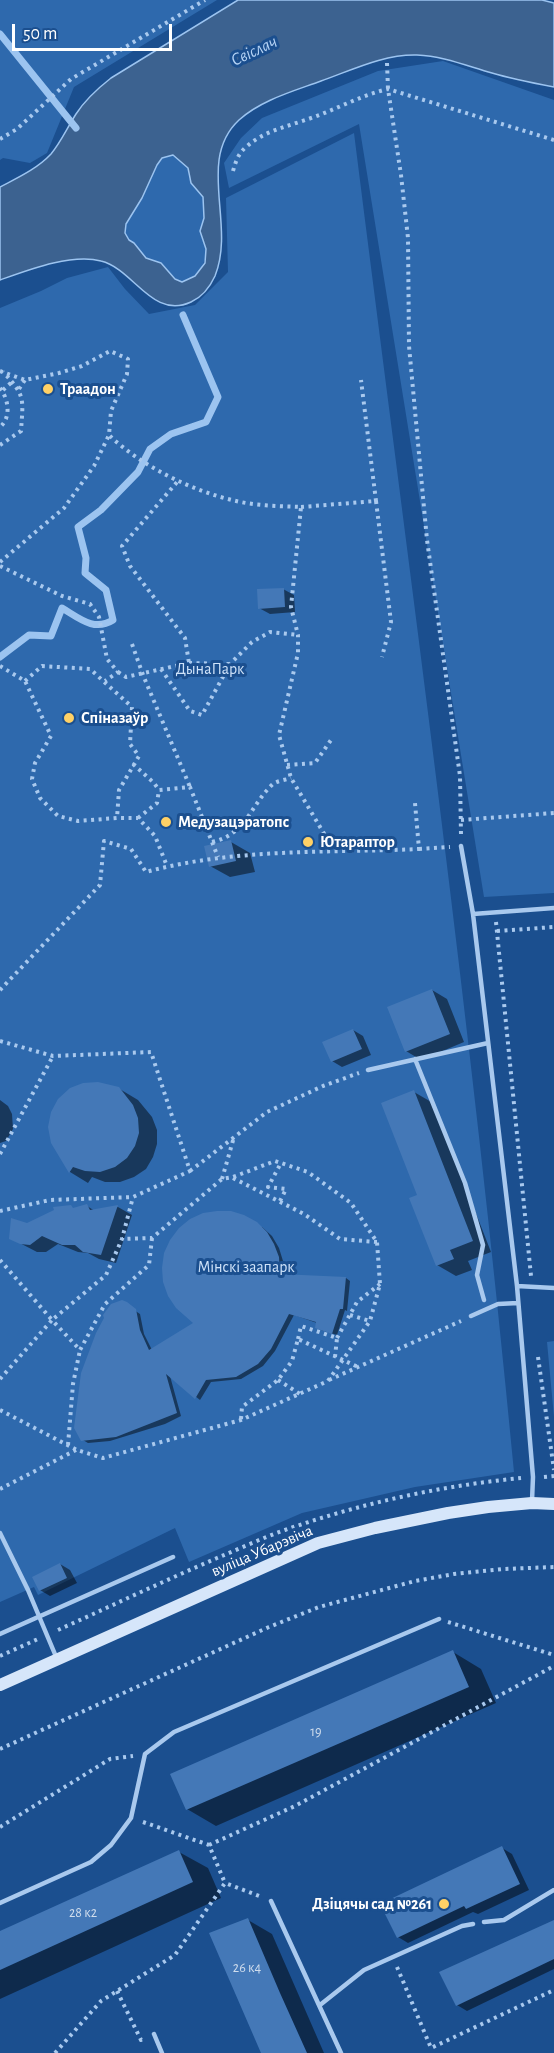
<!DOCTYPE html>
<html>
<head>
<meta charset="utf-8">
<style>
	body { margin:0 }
	#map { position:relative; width:554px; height:2053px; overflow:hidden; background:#1b4f8f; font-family:"Alegreya Sans",sans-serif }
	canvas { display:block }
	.scale { position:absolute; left:12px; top:24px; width:160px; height:27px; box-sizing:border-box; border:3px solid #fff; border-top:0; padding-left:8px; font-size:18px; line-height:21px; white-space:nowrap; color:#fff; -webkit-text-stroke:4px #1b4f8f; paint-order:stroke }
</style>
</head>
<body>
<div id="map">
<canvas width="554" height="2053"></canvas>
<div class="scale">50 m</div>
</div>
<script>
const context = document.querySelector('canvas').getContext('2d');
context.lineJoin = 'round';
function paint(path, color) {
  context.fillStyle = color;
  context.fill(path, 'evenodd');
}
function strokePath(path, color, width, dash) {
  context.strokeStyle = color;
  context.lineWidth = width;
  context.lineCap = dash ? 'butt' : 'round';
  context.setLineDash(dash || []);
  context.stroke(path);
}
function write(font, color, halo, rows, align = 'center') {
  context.font = font + ' "Alegreya Sans",sans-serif';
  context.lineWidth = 6;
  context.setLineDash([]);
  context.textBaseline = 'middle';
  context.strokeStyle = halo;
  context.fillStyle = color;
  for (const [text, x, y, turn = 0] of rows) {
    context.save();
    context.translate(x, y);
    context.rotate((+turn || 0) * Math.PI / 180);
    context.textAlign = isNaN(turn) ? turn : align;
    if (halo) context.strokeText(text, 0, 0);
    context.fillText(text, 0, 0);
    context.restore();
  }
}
paint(new Path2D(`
	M0,0H217L74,87L47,153L30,163L3,158L0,160Z
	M443,61L554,100V893L484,897L359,124L229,188L224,163L241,138L262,118L378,71Z
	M354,133C410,579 472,1025 514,1472L415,1487L302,1513L189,1562L175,1528L38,1595L34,1587L0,1602V308L41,291L67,278L108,267L125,289L149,314L195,305L228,272L226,198Z
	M173,155L188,168L189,178L203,197L204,218L201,236L206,249L207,255L200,271L190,280L182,282L176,279L161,263L146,258L134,243L129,240L125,233L126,224L142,198L157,165L162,158Z
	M554,1341V1417L547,1342Z`), '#2e69ad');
const water = new Path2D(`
	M238,0H542L554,3V87C533,83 512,79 492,73C467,66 443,56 417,55C384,54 352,70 321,81C294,91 261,100 239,120C196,160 236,224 215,276C210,287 202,297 191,302C152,320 134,269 101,261C72,253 28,270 0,280V187C17,178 37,169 51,154C61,142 67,128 76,114C85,100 97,89 111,78ZM173,155L188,168L191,183L203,197L204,218L200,231L206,249L205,263L195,276L182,282L175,279L161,263L146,258L134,243L129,240L125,233L126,224L142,198L157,165L162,158Z`);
paint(water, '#3c6290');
strokePath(water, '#9cc4f0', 1.5);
paint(new Path2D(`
	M283,589L294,595L295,612L270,614L259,608Z
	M231,842L250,853L255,872L230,877L210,866Z
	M432,990L447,999L464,1042L421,1060L406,1051Z
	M353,1030L363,1036L371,1055L342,1067L332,1061Z
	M118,1088L138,1100L152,1117L157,1130V1144L153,1157L146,1169L134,1177L120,1182H105L92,1177L88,1183L70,1172L52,1142Z
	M414,1092L433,1103L491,1252L468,1261L472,1270L456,1276L437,1265L419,1196Z
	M0,1100L8,1106L12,1114L13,1129L6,1141L0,1143Z
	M87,1206L95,1211L118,1207L132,1215L116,1263L99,1259L88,1253L78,1252L58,1244L46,1252H37L10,1238L27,1224Z
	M262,1227L272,1236L279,1248L283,1261L284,1276L346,1278L350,1281L347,1311L345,1310L337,1335L321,1330L317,1323L294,1315L275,1351L263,1366L241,1379L211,1382L200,1400L170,1376L181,1416L165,1424L110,1441L88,1443L83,1440L122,1302L140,1314L144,1334L152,1350L195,1324Z
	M60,1564L70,1570L77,1583L50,1596L40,1590Z
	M453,1652L481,1669L496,1703L216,1826L187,1809Z
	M502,1848L512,1854L529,1890L478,1914L473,1912L408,1943L398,1937Z
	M179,1852L208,1868L221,1898L0,1999V1933Z
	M248,1920L272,1934L324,2053H263Z
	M554,1922V1969L467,2011L457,2005Z`), '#0007');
strokePath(new Path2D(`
	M0,34L76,128
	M0,657L29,635L51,636L62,608C79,618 94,632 113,620L106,590L85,573L86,558L78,527L101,510L138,472L150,449L171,434L206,422L218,397L183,315`), '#9cc4f0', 7);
paint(new Path2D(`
	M284,588L285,607L258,609L257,589Z
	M231,840L236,861L209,867L204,846Z
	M432,989L450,1034L405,1052L387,1007Z
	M353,1029L362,1049L331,1062L322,1042Z
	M98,1082L119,1087L133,1105L138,1118L139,1133L135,1146L127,1158L115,1167L100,1172L85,1171L73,1167L69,1173L51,1143L48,1127L51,1112L58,1099L70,1088L83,1083Z
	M414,1090L473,1241L450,1250L454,1259L436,1266L409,1198L417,1195L381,1103Z
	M87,1204L90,1210L118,1205L101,1255L83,1252L75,1245H62L42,1236L30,1245L20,1244L9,1239L11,1218L27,1223L54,1210L53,1207L71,1205L73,1208Z
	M217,1211H231L244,1215L257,1222L267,1232L274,1244L279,1257L280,1274L346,1277L343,1309H340L332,1334L315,1328L316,1322L289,1314L271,1349L258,1364L236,1377L206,1380L195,1399L166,1374L177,1413L116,1437L81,1441L74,1428L81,1373L96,1333L104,1318L103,1315L111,1304L122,1300L127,1302L136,1309L140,1330L149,1350L193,1323L176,1308L168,1296L163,1282L162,1268L164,1253L170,1240L179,1228L190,1219L203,1213Z
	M60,1563L67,1578L39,1591L32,1577Z
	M453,1650L469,1687L186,1810L170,1774Z
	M502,1846L520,1884L466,1909L464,1906L397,1938L380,1904Z
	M179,1850L193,1882L0,1970V1931Z
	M248,1918L280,1993L307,2053H261L209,1933Z
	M554,1920V1959L456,2006L439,1972Z`), '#4478b7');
strokePath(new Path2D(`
	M387,63L388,89L401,175L408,238L409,346L427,540L460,776L461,835
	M0,139L17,129L71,79L205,0
	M233,171C236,161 238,154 246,147C265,130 290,126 314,117C339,108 362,95 388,89L554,140
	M0,371L25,380L59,373L82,366L110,351L128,359L127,374L111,411L109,435C141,466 192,491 236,501C257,506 280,506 301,507L291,607L298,635V653L279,735L291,778L326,837L327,853
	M0,388C8,398 12,417 0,427
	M19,389L25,380
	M3,390L12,382
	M0,445L21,431C23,399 26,396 3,372
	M376,501L391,622L382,657
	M301,507L376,501L361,380
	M0,562L64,508L94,466L109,435
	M0,566L62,596L90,604L99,617L107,659L118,672L105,681
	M132,644L143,675L190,787
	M189,663L230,664
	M0,666L25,681L51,736L35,763L32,779L40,798L58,816L78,821L117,818H138L155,836L167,866
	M161,669L190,711L202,715L230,664L252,642L270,632L298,635
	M118,672L126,677L189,663L185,638L130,566L122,546L178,481
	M25,681L42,666L90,669L132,707L130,744L139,756L119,790L117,818
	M133,764L154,783L159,790L190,787L218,857
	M287,765L315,763L331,740
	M138,818L157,803L159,790
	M461,820L554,813
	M212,842C246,835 251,804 273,784C277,781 285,780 291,778
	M419,849L450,847
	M496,922L531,1276
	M497,931L554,927
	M0,990L100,885L104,841L131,849L146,872C234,848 328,853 419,849L415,803
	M0,1041L53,1056L151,1052L190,1171L133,1197L50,1200L0,1211
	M0,1154L53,1056
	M190,1171L267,1112L323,1086L359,1073
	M233,1178L304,1214L340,1239L377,1242
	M222,1179L234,1137
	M280,1201L286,1189L268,1187L281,1163
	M0,1260L52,1320L106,1275L122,1239L133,1197
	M350,1315L370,1321
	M337,1338L357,1302L380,1284
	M298,1339L301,1326L337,1338L335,1357
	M538,1357L554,1470
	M0,1379L52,1320L80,1350L105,1304L149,1265L152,1238
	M278,1380L300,1394
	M329,1380L461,1321
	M0,1410L77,1450L103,1458L241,1420L328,1381L370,1321L380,1284L377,1242L351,1203L308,1172L275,1161L233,1177L222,1179L152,1238L122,1239
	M241,1419L242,1407L278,1380L292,1361L298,1339L358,1367
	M68,1445L73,1384L80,1350
	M544,1477L554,1476
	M0,1489L76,1450
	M448,1622L554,1655
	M58,1630C111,1606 164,1581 217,1558C239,1549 262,1538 285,1530C362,1503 440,1486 521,1478
	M0,1656L38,1639
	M0,1749L269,1627L319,1607L415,1581L454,1574L504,1569L554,1567
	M143,1822L209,1845L225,1883
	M0,1827L110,1759L133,1756
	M209,1845L295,1806L554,1666
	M397,1967L431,2048L554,1990
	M117,1991L141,2040L143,2039
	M55,2053L101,2001L175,1955L225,1883L262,1897`), '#a9c9ee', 4, [3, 4.5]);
strokePath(new Path2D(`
	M461,846L473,914
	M415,1059L465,1183L483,1245L477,1275L484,1300
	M368,1070L488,1043
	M517,1286L554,1288
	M471,1316L498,1304L518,1303
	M532,1501L533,1477L517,1286L473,914L554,908
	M0,1533L28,1590L57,1659
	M0,1634L173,1557
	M271,1901L341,2053
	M0,1903L91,1862L111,1845L131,1818L145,1754L174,1732L439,1619
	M484,1922L504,1920L554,1890
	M320,2005L364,1970L462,1926L473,1924
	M154,2034L162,2053`), '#a9c9ee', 4.5);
strokePath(new Path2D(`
	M0,1685L318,1543L375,1528L448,1513L488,1507L532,1503L554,1504`), '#d6e6fa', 12);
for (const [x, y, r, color] of [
	[48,389,6,"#ffd166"],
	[69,718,6,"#ffd166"],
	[166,822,6,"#ffd166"],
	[308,842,6,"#ffd166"],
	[444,1904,6,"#ffd166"]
]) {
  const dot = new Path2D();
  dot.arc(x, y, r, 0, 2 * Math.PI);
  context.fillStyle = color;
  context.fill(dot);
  strokePath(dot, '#1b4f8f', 2);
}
write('14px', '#d0dded', null, [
	["19",316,1732],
	["28 к2",83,1913],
	["26 к4",247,1968]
]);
write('bold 16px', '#fff', '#1b4f8f', [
	["Траадон",60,389],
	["Спіназаўр",81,718],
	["Медузацэратопс",178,822],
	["Ютараптор",320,842],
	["Дзіцячы сад №261",432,1904,"right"]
], 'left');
write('16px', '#cfe3fa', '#1b4f8f', [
	["ДынаПарк",210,669],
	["Мінскі заапарк",246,1267]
]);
write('16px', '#fff', '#1b4f8f', [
	["вуліца Убарэвіча",262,1551,-23]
]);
write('italic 18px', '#b5d3f5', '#1b4f8f', [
	["Свіслач",254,51,-25]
]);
</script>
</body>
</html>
